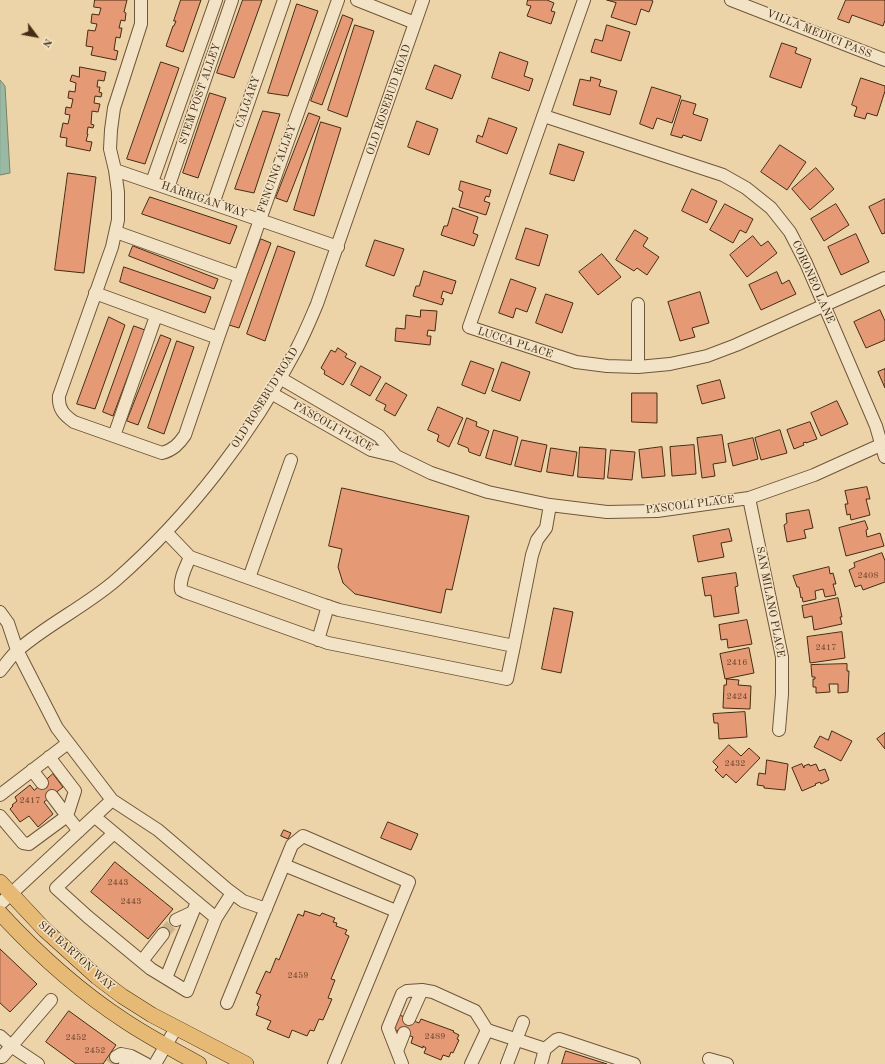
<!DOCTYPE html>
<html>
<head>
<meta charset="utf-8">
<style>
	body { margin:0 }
	#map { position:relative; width:885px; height:1064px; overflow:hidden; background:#edd4a8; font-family:"Old Standard TT",serif }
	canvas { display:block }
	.north { position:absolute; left:16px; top:16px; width:40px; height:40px; -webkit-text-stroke:3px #f3e3c6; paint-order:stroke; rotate:122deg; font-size:11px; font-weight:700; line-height:16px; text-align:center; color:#452c15 }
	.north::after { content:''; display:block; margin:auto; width:14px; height:18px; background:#452c15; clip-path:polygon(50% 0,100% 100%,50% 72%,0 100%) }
</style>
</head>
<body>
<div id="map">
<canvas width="885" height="1064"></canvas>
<div class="north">N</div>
</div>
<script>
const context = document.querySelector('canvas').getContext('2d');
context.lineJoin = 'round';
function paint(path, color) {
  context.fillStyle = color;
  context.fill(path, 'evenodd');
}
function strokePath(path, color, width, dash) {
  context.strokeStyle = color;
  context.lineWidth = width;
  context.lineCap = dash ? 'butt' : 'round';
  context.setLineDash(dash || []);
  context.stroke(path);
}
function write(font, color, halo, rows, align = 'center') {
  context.font = font + ' "Old Standard TT",serif';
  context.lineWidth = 3;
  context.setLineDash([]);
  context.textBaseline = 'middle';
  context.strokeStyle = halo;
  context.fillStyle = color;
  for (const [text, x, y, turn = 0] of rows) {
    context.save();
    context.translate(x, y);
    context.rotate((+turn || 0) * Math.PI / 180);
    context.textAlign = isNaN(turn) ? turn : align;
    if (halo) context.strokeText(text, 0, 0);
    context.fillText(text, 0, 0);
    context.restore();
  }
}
const water = new Path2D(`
	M0,80L5,86L10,173L0,175Z`);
paint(water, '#9ab9a3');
strokePath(water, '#78816a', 1);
const building = new Path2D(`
	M95,0H127L124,12L126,13L125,21L121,20L119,28H122L120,38L116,37L114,50L118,51L116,60L91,55L93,47L86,46L88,30L95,31L97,24L91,23L92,14L99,15L101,8L94,7Z
	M181,0H201L183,52L166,46L173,26H174L176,21H174Z
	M243,0H262L234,78L217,73Z
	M528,0H547L554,3L551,11L555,12L551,24L527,16L531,6L527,5Z
	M607,0H651L653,1L649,12L641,9L636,25L611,17L616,3Z
	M846,0H885V20L883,26L852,15L849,23L838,19Z
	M297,4L318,11L288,96L268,93Z
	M343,15L353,19L322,105L311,101Z
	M355,25L374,31L347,117L328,110Z
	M607,25L630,32L621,61L591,52L595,39L602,41Z
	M782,43L797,48L795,53L811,59L801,88L770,77Z
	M500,52L528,62L524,76L533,79L529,91L492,78Z
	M161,62L179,68L145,164L127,159Z
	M435,65L461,75L452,99L426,89Z
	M80,67L106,72L104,81L98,80L97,87H100L99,92L102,93L101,97L95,96L94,103L100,104L98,112L92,111L91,124L94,125L93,128L88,127L87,134H88L86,141L92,142L90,151L66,146L67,138L60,137L63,123L68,124L70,115L65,114L66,107L71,108L73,99L68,98L69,91L75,92L76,83L70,81L72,75L79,77Z
	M591,77L601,80L599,86L617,91L610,115L573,105L580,79L590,81Z
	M861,78L885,86V91L877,116L867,113L865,119L854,116L857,107L852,105Z
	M652,87L681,96L672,123L657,118L653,129L640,124Z
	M210,93L226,98L198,178L183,173Z
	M682,100L696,104L693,114L708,119L701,141L683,135L682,138L671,135Z
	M263,111L280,114L254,193L235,189Z
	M309,113L320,117L287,202L276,198Z
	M489,118L517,128L507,154L476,142L478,135L482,137Z
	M417,121L438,129L429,155L408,147Z
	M321,122L341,128L314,216L294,210Z
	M559,144L584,152L574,181L550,174Z
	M780,145L806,162L787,190L761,172Z
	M816,168L834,189L810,210L792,189Z
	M68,173L96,177L84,273L55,270Z
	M461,181L491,190L489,197L486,196L484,201L490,203L486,215L459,207L463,192L459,190Z
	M692,189L717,201L707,223L682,211Z
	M150,197L237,226L230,244L142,214Z
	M885,199V233L882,234L869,207Z
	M725,204L753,219L746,233L740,230L733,243L710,230Z
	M836,204L849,225L824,241L811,219Z
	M453,208L478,217L473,233L478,235L474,246L441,235L444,226H447Z
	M526,228L548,235L539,266L516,259Z
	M635,230L648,238L643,246L659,257L647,275L637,268L634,271L616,260Z
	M856,234L869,262L841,275L828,247Z
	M753,236L761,246L768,241L777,253L747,277L730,255Z
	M261,239L271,243L239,328L229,325Z
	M375,240L404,249L394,276L366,266Z
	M133,246L218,279L214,289L129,256Z
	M278,246L295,252L265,341L247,334Z
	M602,254L621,277L598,295L579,272Z
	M124,267L211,297L205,313L120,282Z
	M424,271L456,281L452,294L443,291L441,298L444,299L442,305L413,296L416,286H419Z
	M777,272L782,284L789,280L796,294L761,310L749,285Z
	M511,279L536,288L527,312L516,308L513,318L499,313Z
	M700,292L709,323L692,328L695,337L680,341L668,302Z
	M546,294L573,303L562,333L536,323Z
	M421,310L437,311L435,331L428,330L427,336H431L430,345L395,341L396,328L405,329L406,315L420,317Z
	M880,310L885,321V340L866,348L854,322Z
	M109,317L125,325L95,409L77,404Z
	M134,326L145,330L113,416L103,412Z
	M161,335L171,339L138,425L127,421Z
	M177,341L194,347L164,434L148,428Z
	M338,348L347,354L345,357L356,363L343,385L324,374L325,371L321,368L331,350L335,352Z
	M471,361L494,369L485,394L462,385Z
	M502,362L530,372L520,401L492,391Z
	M361,366L381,377L370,396L351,385Z
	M885,369V388L878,372Z
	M720,380L725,398L702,404L697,386Z
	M386,383L407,395L395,416L384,410L386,405L376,400Z
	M632,393H657V423L632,422Z
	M837,401L848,424L821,436L811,413Z
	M438,407L463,418L449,447L437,441L439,435L428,430Z
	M467,418L477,422L476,426L489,431L480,456L469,452L468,448L458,444Z
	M810,422L817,439L806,443V442L803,443L804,445L794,449L787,430Z
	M494,430L518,437L511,465L486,458Z
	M780,430L787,453L761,460L755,438Z
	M722,435L726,462L713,464L715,476L702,478L697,438Z
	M753,438L758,459L733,466L728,444Z
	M522,440L547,445L541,472L515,466Z
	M694,445L696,474L672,476L670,447Z
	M580,447L606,449L604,479L578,477Z
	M662,447L665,476L642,478L639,450Z
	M551,448L577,452L573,476L547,472Z
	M611,450L635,452L632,480L608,478Z
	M867,487L870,499H866L870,515L851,520L850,514L847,515L845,504H848L845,491Z
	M342,488L469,516L452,590L446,589L441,613L355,594L343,583L338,567L342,549L329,546Z
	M809,510L813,528L804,530L806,538L787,542L784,525L787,523L786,514Z
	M865,521L868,529L866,530L867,537L880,533L884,546L846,556L839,528Z
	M729,529L732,541L721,543L724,557L698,562L693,536Z
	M882,553L885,561V582L863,590L861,585L855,587L849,570L855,567L854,563Z
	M829,567L830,574L833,573L836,584H833L836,595L825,597L823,589L815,591L816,599L803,602L802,597L801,598L799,587H797L793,576Z
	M736,573L738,586L735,587L739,613L714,617L711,595L705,596L702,578Z
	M838,598L842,617H840L842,624L814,630L812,616L804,618L802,606Z
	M554,608L573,612L561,673L542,669Z
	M747,620L752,644L728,648L727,639L721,640L719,625Z
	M842,632L845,658L810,663L807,637Z
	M749,648L754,673L725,679L720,654Z
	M847,664V671H849L848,692L838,693V684H829L830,692L816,693V687H813V679H815V677H812L811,665Z
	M727,679L739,680L738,685L751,686L750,709L723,708L724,685H726Z
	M745,712L747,737L719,739L718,723H714L713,714Z
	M832,731L852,741L841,761L814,747L820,736L828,740Z
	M885,733V749L877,739Z
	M729,745L741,756L749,748L760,758L736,783L726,774L723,778L715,770L718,767L713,762Z
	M767,760L788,764L785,790L764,788V786L757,785L759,773L765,774Z
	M802,764L804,768V766L809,764L810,766L816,764L819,771L825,769L829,780L821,784L820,782L815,784L816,785L802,791L792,768Z
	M53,774L63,787L44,802L53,814L38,827L29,816L20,822L10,809L13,806L12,805L17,801L15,797L30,785L34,790Z
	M388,822L418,834L411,850L381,838Z
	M284,830L291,833L288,839L281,836Z
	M115,862L173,909L148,939L91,892Z
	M305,911L320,916L322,913L335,918L333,922L337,923L336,926L347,930L345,934L349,936L331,979L335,980L328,998L332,999L323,1020L319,1019L314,1031L310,1030L307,1036L292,1030L289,1038L267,1029L271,1021L256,1015L259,1007L257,1005L261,995L256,993L266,971L270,973L276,958L279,960L298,914L303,916Z
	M0,949L37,984L10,1012L0,1003Z
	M69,1011L116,1045L103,1064H76L46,1042Z
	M397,1014L419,1023L421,1019L454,1031L453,1032L459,1035L457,1039L459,1040L453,1053L451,1052L449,1057L443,1055L441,1060L424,1053L426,1048L423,1046V1048L411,1043L413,1037L391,1028Z
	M566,1051L607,1064H562Z`);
paint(building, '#e59975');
strokePath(building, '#452c15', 1);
strokePath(new Path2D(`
	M163,934L176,920
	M111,1064L116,1057`), '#cbb28b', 12, [12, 6]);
const minor = new Path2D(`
	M357,0L415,23
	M584,0L469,327L576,362L607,366L638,367L670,364L707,356L736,345L885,278
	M731,0L885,60
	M544,116L723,175L746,188L771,208L790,232L806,263L876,426L885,457
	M115,170L338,247
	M152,182L216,0
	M168,188L232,0
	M213,204L284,0
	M116,232L239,276
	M95,293L218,338L185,435C179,444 173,450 162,453L74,422C64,415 58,409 59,396L112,247L118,220V192L115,170L110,149L111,130L114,108L141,24V0
	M638,304V367
	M218,338L338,0
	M280,378L379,436L396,456
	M271,393L371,450L396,456L431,473L488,492L550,505L607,512L657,511L749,498L814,475L885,443
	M114,436L156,316
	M749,498L782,657V694L779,730
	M166,532L190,557L324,605L339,610L514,646L532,555L537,540L546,528L550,505
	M190,557C186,567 179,579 181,590L185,592L328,643L507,679L514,646
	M249,578L291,460
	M0,612L8,623L17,650L57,728L112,800L158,830L227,889L243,901L266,909
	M318,640L328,606
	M0,671C6,664 11,656 18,650C48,624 86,606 116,580C190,515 252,434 297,348C305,333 311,318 317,304L423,0
	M49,757L75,791L67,816
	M32,770L42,783
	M0,795L68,743
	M52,796L67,816
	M0,816L23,843L29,844L67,816L79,831
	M95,817L216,918L232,893
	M114,833L56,888L88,917L151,969L187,991L216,918
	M284,865L396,911
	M0,904L112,800
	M176,920L193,912
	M142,961L163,934
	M166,978L197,902
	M227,1003L292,845L303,836L409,882L334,1064
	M409,1019L422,990
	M0,1036L11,1046L38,1064
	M545,1049L556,1040L559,1039L634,1064
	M397,1051L404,1033
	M0,1057H2L51,1000
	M116,1057L121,1054L131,1056
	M709,1059L727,1064
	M125,1064L131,1056L146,1064
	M155,1064L176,1028
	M402,1064L388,1028L402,994L407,991L422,990L433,992L475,1011L487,1030
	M471,1064L487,1030L545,1049L541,1064
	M507,1064L523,1022`);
const major = new Path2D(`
	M0,882L45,930L97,977L122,996L152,1015L246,1064
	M0,913C37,953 79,991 125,1021C149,1037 174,1050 199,1064`);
strokePath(minor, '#6f563a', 14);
strokePath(major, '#452c15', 16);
strokePath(minor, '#f3e3c6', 12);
strokePath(major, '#e6ba74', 15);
write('9px', '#6d472d', null, [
	["2408",868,576],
	["2417",826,648],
	["2416",737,663],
	["2424",737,697],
	["2432",735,764],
	["2417",30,801],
	["2443",118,883],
	["2443",131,902],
	["2459",298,976],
	["2489",435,1037],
	["2452",76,1038],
	["2452",95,1051]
]);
write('11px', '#452c15', '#f3e3c6', [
	["VILLA MEDICI PASS",819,34,22],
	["STEM POST ALLEY",200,94,-71],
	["OLD ROSEBUD ROAD",389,100,-71],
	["CALGARY",248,102,-71],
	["FENCING ALLEY",277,169,-70],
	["HARRIGAN WAY",204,200,19],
	["CORONEO LANE",813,282,66],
	["LUCCA PLACE",515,343,18],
	["OLD ROSEBUD ROAD",265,398,-58],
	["PASCOLI PLACE",333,427,29],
	["PASCOLI PLACE",690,505,-7],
	["SAN MILANO PLACE",770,602,79],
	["SIR BARTON WAY",76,956,42]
]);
</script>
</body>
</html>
